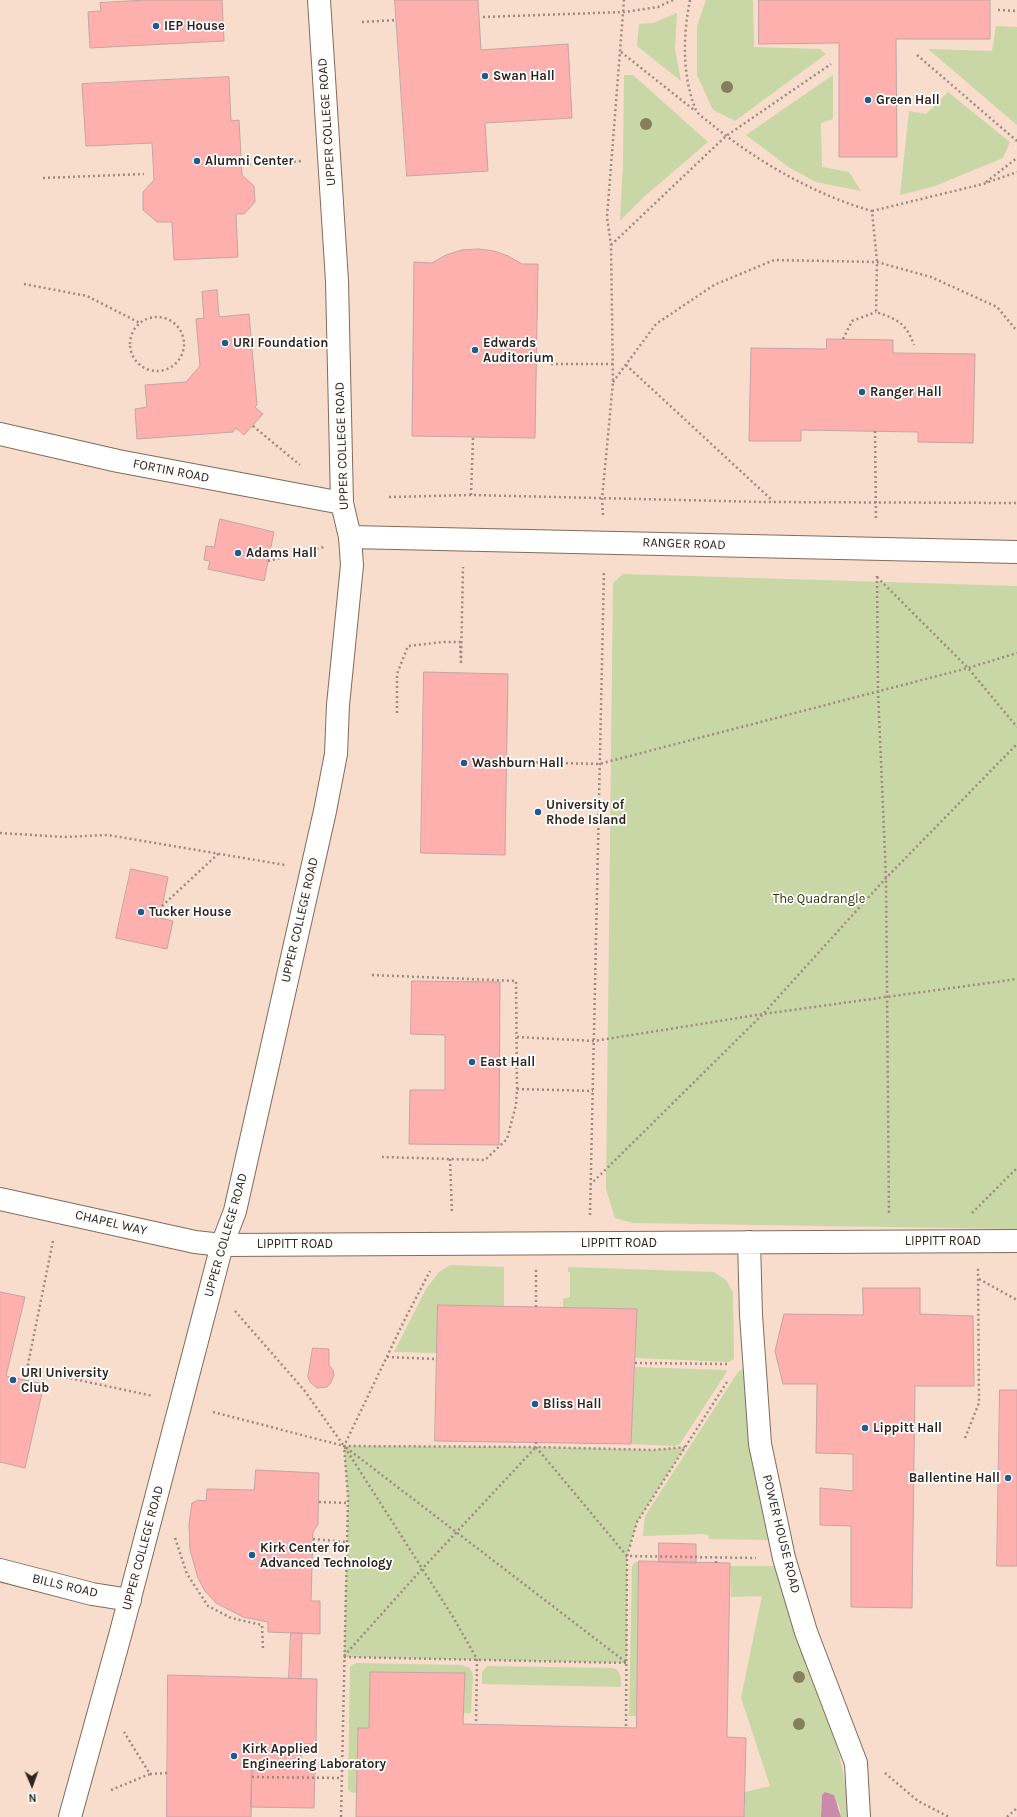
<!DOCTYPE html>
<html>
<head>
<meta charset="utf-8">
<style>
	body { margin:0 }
	#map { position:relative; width:1017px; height:1817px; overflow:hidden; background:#f8ddcc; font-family:Karla,sans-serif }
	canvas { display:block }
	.north { position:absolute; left:12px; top:1765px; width:40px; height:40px; -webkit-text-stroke:3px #fff; paint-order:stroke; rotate:178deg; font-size:11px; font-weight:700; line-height:16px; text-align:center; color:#2e241d }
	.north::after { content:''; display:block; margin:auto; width:14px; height:18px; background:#2e241d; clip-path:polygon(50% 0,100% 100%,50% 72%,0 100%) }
</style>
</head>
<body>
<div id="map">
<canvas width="1017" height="1817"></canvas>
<div class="north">N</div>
</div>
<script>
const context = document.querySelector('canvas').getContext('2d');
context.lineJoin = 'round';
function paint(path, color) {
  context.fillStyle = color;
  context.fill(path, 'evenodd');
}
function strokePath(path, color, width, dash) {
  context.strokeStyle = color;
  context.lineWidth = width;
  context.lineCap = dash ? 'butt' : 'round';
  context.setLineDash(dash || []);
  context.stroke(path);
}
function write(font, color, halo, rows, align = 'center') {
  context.font = font + ' Karla,sans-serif';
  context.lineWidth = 3.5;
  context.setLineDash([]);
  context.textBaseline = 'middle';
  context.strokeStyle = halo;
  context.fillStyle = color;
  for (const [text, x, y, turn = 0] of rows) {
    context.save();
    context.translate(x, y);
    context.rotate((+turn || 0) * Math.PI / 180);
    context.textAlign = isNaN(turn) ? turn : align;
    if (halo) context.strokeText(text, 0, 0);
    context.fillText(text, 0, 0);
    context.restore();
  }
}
paint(new Path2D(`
	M706,0H753L754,47L820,49L826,54L735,121L713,110L697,75V26Z
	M677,13L675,49L681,81L637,46L639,24L653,23Z
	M996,26L1017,27V125L928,49L992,51Z
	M624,75H633L708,142L645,196L620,221L623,164Z
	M833,75V119L821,123L822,167L849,172L861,191L816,182L790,168L746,135Z
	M948,92L1010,142L1003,158L935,186L900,195L909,111L926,114Z
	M623,574L1017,586V1229L633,1223L615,1218L606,1189L613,583Z
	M450,1265L504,1267V1306L439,1305L437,1353L394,1352L426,1289L439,1272Z
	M568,1267L714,1272L727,1281L733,1293L734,1359L729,1362L635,1358L637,1309L563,1307V1299L570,1297V1272H568Z
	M635,1367L726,1370V1373L680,1444L674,1446L631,1444Z
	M744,1369L751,1459L768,1540L709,1539L708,1535L703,1534L643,1536L645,1516L736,1375L739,1371Z
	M344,1446L536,1447L654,1450L685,1447L637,1522L627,1556V1663L344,1657L348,1497Z
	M639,1561L636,1716H629L632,1567L634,1563Z
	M730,1566H774C801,1648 843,1730 849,1817H841L839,1805L822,1795L821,1817H744L745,1792L770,1786L741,1698L762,1596L731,1597Z
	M356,1663L462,1665L470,1668L473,1675L471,1713H464L465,1673L370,1672L369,1728H358L357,1793L350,1792L348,1789L350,1666Z
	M487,1666L612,1668C622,1670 621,1679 621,1687L482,1684V1672Z`), '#c9d6a6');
paint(new Path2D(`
	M825,1792L834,1795L841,1817H821L822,1795Z`), '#cc8aab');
const building = new Path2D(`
	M147,0H222L224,41L90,48L88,12L101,11L100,3Z
	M395,0H478L481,50L568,44L572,118L485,123L488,171L407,176Z
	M759,0H990V39H896L897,157H839V43L759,44Z
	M229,77L231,121L239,120L242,175L254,186L255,202L244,214H236L238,257L174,260L172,222H157L143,210V192L154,180L152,143L86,146L82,84Z
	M479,249L494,251L508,256L522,264H538L535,438L412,436L414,262L432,263L446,255L462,250Z
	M217,290L219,317L249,314L257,405L255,407L263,414L244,435L236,428L233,432L137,439L135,409L147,407L145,385L186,382L200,366L196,319L204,318L202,292Z
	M827,339L893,340V353L975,354L973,443L918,442V432L801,430V441H749L751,348L826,349Z
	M220,519L274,532L264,581L208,569L210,561L204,560L206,546L214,547Z
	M424,672L508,674L505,855L421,853Z
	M131,869L168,877L160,918L173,921L167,949L116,938Z
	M412,981L500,982L499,1145L409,1144L410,1090H445V1035L411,1034Z
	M863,1288H920V1314L973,1316L974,1386H915L912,1608L851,1607V1526L820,1525V1488L853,1491V1454L816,1453L817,1384H783L775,1351L784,1314L863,1315Z
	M0,1292L25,1297L6,1376L44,1384L25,1468L0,1462Z
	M438,1305L637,1309L631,1444L435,1441Z
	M313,1348L329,1349V1365L333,1370L334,1375L330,1384L327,1387L317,1388L310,1382L308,1377Z
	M1000,1390H1017V1566H997Z
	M256,1470L319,1473L318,1524L313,1532L311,1601H320V1634L268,1632V1622L243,1617L216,1603L205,1591L198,1578L190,1550L189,1524L192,1503L198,1500L206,1501L207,1489L254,1490Z
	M659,1543L696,1544V1563L659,1562Z
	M639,1561L730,1563L727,1737L746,1738L744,1817H356L358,1728H369L370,1672L465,1673L463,1724L636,1728Z
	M291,1633H302L301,1679L289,1678Z
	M168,1675L317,1679L316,1744H301V1769H252L251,1817H167Z
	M252,1769H315L314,1808L251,1807Z`);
paint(building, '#fdb0ad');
strokePath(building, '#c4a4a2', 1);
const minor = new Path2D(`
	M0,434L118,461L342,503
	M350,537L1017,552
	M0,1199L195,1242L222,1245L1017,1241
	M749,1242L751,1315L760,1444L784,1558L806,1632L856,1763L859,1817
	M0,1570L92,1594L130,1600`);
const tertiary = new Path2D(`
	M70,1817L121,1632L222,1245L235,1211L325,811L336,754L338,705L352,565L350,537L342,503L337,281L319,0`);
strokePath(minor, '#826b5b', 24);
strokePath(tertiary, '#826b5b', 24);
strokePath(new Path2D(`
	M690,0C683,35 682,74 695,108C697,114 705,119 710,123C756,161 815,195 872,211L877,262L876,312C897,319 906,323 914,345
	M998,10L1017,11
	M483,17L624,12L658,7L673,0
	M362,22L397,20
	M621,52L694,110
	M917,55L1017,141
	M244,165L301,161
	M43,178L144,174
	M986,182L1017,158
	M872,211L983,184L1017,172
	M611,245L726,136L831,64
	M24,284L87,296L140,323
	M130 344a27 27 0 1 1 54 0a27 27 0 1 1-54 0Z
	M843,339L852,321L876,312
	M551,364H613
	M626,365L773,501
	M613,382L656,324L714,285L774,260L877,262L931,277L997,307L1017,331
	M253,426L300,465
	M875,431L876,521
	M471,495L473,438
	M389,497L471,495L764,502L1017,503
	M603,515L602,499L613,382L611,245L607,217L624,0
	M268,561L324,547
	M877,576L878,692L886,878L889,1215
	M877,577L968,668L1017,727
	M397,713V674L408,646L443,642H460L461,662L463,567
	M516,762L599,764L968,668L1017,653
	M0,833L64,837L108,835L285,865
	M162,906L218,854
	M372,975L516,981L517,1089L516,1105L507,1139L485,1160L382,1157
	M517,1037L594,1041L763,1014L1017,979
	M517,1089L593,1091
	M450,1159L452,1214
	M590,1185L763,1014L886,878L1017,744
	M972,1213L1017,1168
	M590,1215L604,570
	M53,1241L27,1369L153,1396
	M979,1279L1017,1300
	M536,1307V1270
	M235,1311L304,1390L344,1446L453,1617L477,1659L476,1724
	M387,1357L437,1359
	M635,1363L727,1364
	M727,1382L637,1522L627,1556L756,1558
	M213,1412L344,1446L536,1447L654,1450L685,1447
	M965,1438L979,1403L978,1268
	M536,1442V1447L627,1556L626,1728
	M319,1502L348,1503
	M175,1538L187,1574L208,1606L231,1618L262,1625L263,1650
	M313,1539L347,1542
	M716,1563V1557
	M344,1656L422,1569L536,1447
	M344,1657L627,1663L344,1446
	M885,1773L918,1801L949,1817
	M150,1774L167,1773
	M252,1777L342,1778
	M111,1790L150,1774L124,1732
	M341,1817L348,1497L344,1446L404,1321L430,1271
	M1007,1817L1017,1808`), '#9e8a7e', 2.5, [2, 3]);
strokePath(minor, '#fff', 22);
strokePath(tertiary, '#fff', 22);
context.fillStyle = '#867f5c';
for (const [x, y] of [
	[727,87],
	[646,124],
	[799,1677],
	[799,1724]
]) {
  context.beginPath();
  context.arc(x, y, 6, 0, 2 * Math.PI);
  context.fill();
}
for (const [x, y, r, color] of [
	[156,26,4,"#1f5a91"],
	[485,76,4,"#1f5a91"],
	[868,100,4,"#1f5a91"],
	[197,161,4,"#1f5a91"],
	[225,343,4,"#1f5a91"],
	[475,350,4,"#1f5a91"],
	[862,392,4,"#1f5a91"],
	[238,553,4,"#1f5a91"],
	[464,763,4,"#1f5a91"],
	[538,812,4,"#1f5a91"],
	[141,912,4,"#1f5a91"],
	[472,1062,4,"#1f5a91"],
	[13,1380,4,"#1f5a91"],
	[535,1404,4,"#1f5a91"],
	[865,1428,4,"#1f5a91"],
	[1008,1478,4,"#1f5a91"],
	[252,1555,4,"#1f5a91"],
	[234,1756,4,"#1f5a91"]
]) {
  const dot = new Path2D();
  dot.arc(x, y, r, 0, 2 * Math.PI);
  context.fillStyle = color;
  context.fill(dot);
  strokePath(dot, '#fff', 1.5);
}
write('bold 13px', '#2e241d', '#fff', [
	["IEP House",164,26],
	["Swan Hall",493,76],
	["Green Hall",876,100],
	["Alumni Center",205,161],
	["URI Foundation",233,343],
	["Edwards",483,343],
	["Auditorium",483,358],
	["Ranger Hall",870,392],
	["Adams Hall",246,553],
	["Washburn Hall",472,763],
	["University of",546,805],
	["Rhode Island",546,820],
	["Tucker House",149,912],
	["East Hall",480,1062],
	["URI University",21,1373],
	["Club",21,1388],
	["Bliss Hall",543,1404],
	["Lippitt Hall",873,1428],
	["Ballentine Hall",1000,1478,"right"],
	["Kirk Center for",260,1548],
	["Advanced Technology",260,1563],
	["Kirk Applied",242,1749],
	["Engineering Laboratory",242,1764]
], 'left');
write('13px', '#2e241d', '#fff', [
	["UPPER COLLEGE ROAD",327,122,-94],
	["UPPER COLLEGE ROAD",342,446,-92],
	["FORTIN ROAD",171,471,11],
	["RANGER ROAD",684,544,2],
	["UPPER COLLEGE ROAD",300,920,-77],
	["CHAPEL WAY",111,1223,13],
	["UPPER COLLEGE ROAD",226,1235,-74],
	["LIPPITT ROAD",943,1241],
	["LIPPITT ROAD",619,1243],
	["LIPPITT ROAD",295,1244],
	["POWER HOUSE ROAD",781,1534,76],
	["UPPER COLLEGE ROAD",143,1548,-75],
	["BILLS ROAD",65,1586,13]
]);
write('13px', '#293200', '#fff', [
	["The Quadrangle",819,899]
]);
</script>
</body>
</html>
